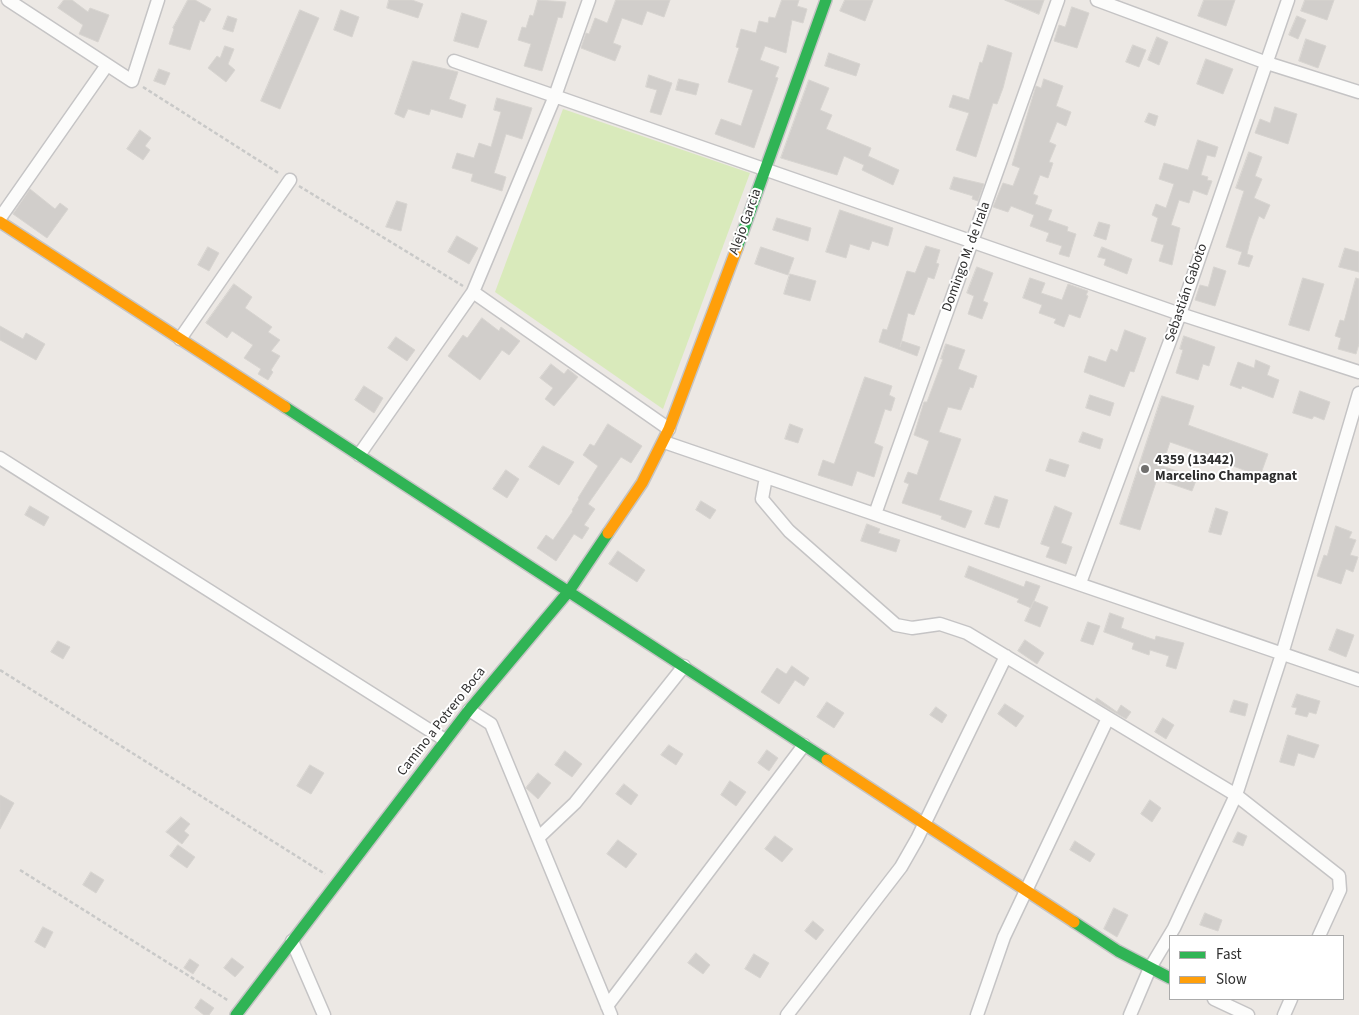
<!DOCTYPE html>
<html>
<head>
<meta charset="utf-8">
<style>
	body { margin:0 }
	#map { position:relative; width:1359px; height:1015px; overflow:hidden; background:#ece8e4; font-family:"Source Sans 3",sans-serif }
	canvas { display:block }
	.legend { position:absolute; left:1169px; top:935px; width:175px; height:65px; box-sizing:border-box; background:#fff; border:1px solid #ababab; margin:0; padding:6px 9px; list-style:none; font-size:15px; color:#2e2e2e }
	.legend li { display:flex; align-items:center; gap:10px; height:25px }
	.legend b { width:25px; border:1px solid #ababab }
</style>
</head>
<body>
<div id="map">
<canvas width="1359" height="1015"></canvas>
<ul class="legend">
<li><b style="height:6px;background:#30b455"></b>Fast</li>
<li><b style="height:6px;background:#ff9f0a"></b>Slow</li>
</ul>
</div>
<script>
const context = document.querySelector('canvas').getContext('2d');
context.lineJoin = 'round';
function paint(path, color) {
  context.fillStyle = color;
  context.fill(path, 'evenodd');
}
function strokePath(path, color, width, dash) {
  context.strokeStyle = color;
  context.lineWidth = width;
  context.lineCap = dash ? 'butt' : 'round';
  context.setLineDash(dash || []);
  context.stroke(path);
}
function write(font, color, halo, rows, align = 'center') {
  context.font = font + ' "Source Sans 3",sans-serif';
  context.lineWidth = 4;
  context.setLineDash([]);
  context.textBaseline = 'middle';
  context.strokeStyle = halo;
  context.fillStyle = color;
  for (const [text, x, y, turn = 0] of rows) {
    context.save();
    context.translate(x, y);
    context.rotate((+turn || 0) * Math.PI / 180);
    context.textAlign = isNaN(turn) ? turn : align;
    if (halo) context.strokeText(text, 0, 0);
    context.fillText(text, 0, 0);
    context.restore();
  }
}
paint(new Path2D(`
	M563,109L750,173L663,409L495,292Z`), '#d9eabb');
const building = new Path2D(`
	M64,0H72L88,12L90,8L109,15L98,42L79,34L83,25L58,8Z
	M188,0H195L211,9L204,22L200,20L190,50L169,44L174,29L173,28Z
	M389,0H412L423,4L418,18L387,8Z
	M538,0L566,2L562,18L558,17L542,71L524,66L531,44L518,40L522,27L526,28L530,15L533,16Z
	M616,0H670L664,17L647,11L642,25L622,18L613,43L621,46L615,61L581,48L586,33L589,34L595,18L607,23Z
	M782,0H799L797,6L807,9L803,23L792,20L786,53L765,46L760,60L779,67L775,77L778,78L754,148L715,134L721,119L741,126L753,90L728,82L739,48L736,47L741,29L756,33L759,21L768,23L769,17L775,18Z
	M845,0H873L865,21L840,11Z
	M1005,0H1044L1039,14Z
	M1204,0H1235L1226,26L1198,16Z
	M1305,0H1334L1327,20L1301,11Z
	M1072,7L1089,13L1077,48L1054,41L1059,25L1065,27Z
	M300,10L319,18L280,109L261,101Z
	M341,10L359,17L352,37L334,30Z
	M462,13L487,21L478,48L454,41Z
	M228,16L237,19L233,32L223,29Z
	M1297,16L1306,20L1298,39L1289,35Z
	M1157,37L1168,42L1159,65L1148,60Z
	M1306,39L1326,46L1318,68L1299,61Z
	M988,45L1012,53L1003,88L997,104L993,103L976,157L956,150L969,113L949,107L953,95L969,100L980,62L982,63Z
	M1133,45L1146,50L1139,67L1126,62Z
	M225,46L234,49L228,64L235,70L226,82L208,68L217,56L220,58Z
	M829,53L860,64L856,76L825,66Z
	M1206,59L1233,69L1223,94L1197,84Z
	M413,61L458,72L449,99L466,105L462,118L431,109L429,115L408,109L404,118L395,114Z
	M159,69L170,73L165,85L154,81Z
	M649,75L672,83L661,115L650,112L657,90L646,87Z
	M679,79L699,84L696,95L676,90Z
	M1044,79L1063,86L1056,106L1071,112L1066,126L1057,122L1049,142L1056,145L1049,162L1053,163L1048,178L1040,175L1033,194L1038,196L1035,204L1052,210L1048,220L1068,227L1067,231L1076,234L1069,257L1059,254L1062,246L1046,241L1049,233L1030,226L1034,215L1011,206L1008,212L993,207L1003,183L1013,186L1020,168L1012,165L1036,86L1041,88Z
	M809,80L829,88L820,110L832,115L826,129L871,148L868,156L899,170L893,185L862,170L864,165L844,156L837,175L781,158Z
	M497,98L532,108L522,139L506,134L494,173L506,177L502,191L471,181L473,174L452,168L457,153L474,158L479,143L491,147L501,112L494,110Z
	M1275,107L1297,114L1288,144L1255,133L1260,119L1270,123Z
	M1149,113L1158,116L1155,126L1145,122Z
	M140,130L151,138L145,146L150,150L143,160L127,149Z
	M1198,140L1218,147L1215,157L1207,155L1201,175L1208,177L1207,180L1212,181L1207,195L1193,190L1189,203L1179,200L1171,225L1180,228L1172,265L1159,261L1164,245L1151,241L1158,218L1152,215L1156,204L1166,208L1174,184L1159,179L1164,163L1188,170Z
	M1249,152L1262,157L1255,176L1262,179L1254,198L1270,205L1264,219L1259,216L1250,241L1247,254L1253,256L1249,267L1238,264L1242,252L1226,247L1244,191L1236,188Z
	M954,177L984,184L978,201L972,199L973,196L950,189Z
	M30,189L55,209L60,203L68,209L47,238L13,214Z
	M397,201L407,204L401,231L386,227Z
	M840,210L893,228L888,246L872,241L869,250L850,244L846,258L826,252Z
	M777,218L811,228L808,241L773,230Z
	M1099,222L1110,225L1106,240L1094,236Z
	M457,236L478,248L469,264L448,252Z
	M926,246L940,250L936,263L939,264L934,279L928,277L914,315L908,313L900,347L902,341L920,347L917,356L879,342L883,329L887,330L907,271L915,273Z
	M208,247L219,253L209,271L198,265Z
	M761,247L794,258L788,275L755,264Z
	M1102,247L1132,259L1127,274L1104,265L1106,259L1098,257Z
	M1345,248L1359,252V272L1339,267Z
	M977,267L993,273L983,301L988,303L982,319L968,314L974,296L967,293Z
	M1214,267L1226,271L1215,306L1195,300L1200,285L1208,287Z
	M790,274L816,281L810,301L784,294Z
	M1030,278L1045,283L1041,293L1062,300L1068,284L1088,291L1086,295L1088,296L1080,318L1069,314L1064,327L1054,323L1056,319L1039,313L1042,305L1023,298Z
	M1303,278L1324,284L1309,331L1289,325Z
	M1356,278L1359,279V344L1356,354L1338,349L1341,338L1335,336L1340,320L1344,321Z
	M234,284L252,297L245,308L272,327L268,332L280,340L271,351L280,356L271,370L273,372L268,380L258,374L261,369L244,358L253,345L232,331L227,338L206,323Z
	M482,318L499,331L501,327L520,341L509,355L502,350L480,380L448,356L463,335L467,338Z
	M0,326L23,339L26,333L45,344L36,360L0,340Z
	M1125,330L1146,338L1134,372L1130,371L1124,387L1084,372L1089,356L1106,362L1111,349L1117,352Z
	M1184,336L1215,347L1209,366L1203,364L1198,380L1176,373L1183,350L1180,349Z
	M396,337L415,350L407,361L388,348Z
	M946,344L965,350L958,369L977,376L973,388L970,387L961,410L948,407L939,432L961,439L939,500L972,511L965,528L941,519L942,516L902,503L909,484L904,482L908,472L917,475L929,441L914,435L924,402H927L943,359H941Z
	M1256,360L1270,366L1267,375L1279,380L1273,398L1242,386L1241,389L1230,385L1238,362L1254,368Z
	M551,364L564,374L568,369L578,377L554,406L545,399L553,388L540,378Z
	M865,377L892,386L889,395L895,398L891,411L885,409L874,443L883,447L874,477L857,471L852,486L818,475L823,460L834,464Z
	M364,386L383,398L374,413L355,400Z
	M1300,391L1330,402L1324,420L1314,416L1312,419L1293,413Z
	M1090,395L1114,403L1110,416L1086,408Z
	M1162,396L1194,406L1188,425L1268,454L1260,476L1225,463V461L1170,442L1162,466L1197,478L1192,491L1157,479L1140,530L1120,524Z
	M608,424L642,446L631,463L621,457L588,504L595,509L584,525L589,528L582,539L574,534L556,561L537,548L546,535L553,540L573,511L572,510L579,499L578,498L598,466L583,455L590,444L594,446Z
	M790,424L803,429L798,443L785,439Z
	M1083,432L1103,439L1100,449L1079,442Z
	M543,446L574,462L559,485L529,467Z
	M1050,459L1069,465L1065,477L1046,471Z
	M506,470L519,479L507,498L493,489Z
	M995,496L1008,500L999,528L985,524Z
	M701,501L716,510L710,519L696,510Z
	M30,506L49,517L44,526L25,515Z
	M1055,506L1072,513L1061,543L1072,547L1066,564L1046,557L1050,547L1041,544Z
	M1216,508L1228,512L1221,535L1209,532Z
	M867,524L880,529L878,533L900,540L896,552L861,541Z
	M1336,526L1352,532L1349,538L1356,540L1350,555L1358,557L1353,572L1346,569L1341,584L1317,576L1324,555L1327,556Z
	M618,551L645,570L637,582L609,564Z
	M969,566L1024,587L1026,581L1040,586L1031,608L1017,602L1019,599L965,577Z
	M1034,601L1048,607L1040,627L1025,621Z
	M1110,613L1124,618L1121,628L1155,640L1156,636L1184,643L1176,669L1166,666L1169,656L1150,650L1149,655L1132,649L1134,643L1104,632Z
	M1088,622L1100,626L1093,645L1081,641Z
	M1337,629L1354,635L1346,657L1329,650Z
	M1025,640L1044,653L1037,664L1018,651Z
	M58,641L70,647L63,659L51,652Z
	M792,666L809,678L804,686L795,680L779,704L761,692L777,668L786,674Z
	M1297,694L1320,701L1316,714L1309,712L1307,717L1295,714L1297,708L1292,707Z
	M1097,698L1117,712L1121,705L1131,712L1126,719L1095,701Z
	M1234,700L1248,704L1245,716L1230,712Z
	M827,702L844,713L834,728L817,717Z
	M1005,704L1024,716L1016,727L998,714Z
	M936,707L947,715L942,723L930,715Z
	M1163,718L1174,725L1166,739L1155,732Z
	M1288,735L1319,745L1314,758L1298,753L1294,766L1280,762Z
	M669,745L683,754L676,765L661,755Z
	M767,750L778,758L769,771L758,763Z
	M565,751L582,764L572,777L555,765Z
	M310,765L324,773L311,794L297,786Z
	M538,773L551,783L538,799L526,788Z
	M730,781L746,792L736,806L721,795Z
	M624,784L638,795L631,805L616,794Z
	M0,795L14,803L0,829Z
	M1150,800L1161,808L1152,822L1141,814Z
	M181,817L190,824L184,831L189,835L182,844L166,832Z
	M1238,832L1247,836L1243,846L1233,842Z
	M775,836L793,849L782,862L765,849Z
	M618,840L637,854L626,868L607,854Z
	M1075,841L1095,854L1090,862L1070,850Z
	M178,845L195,857L187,868L170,856Z
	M91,872L104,880L96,893L83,885Z
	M1114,908L1128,915L1117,937L1104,929Z
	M1205,913L1222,920L1218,931L1200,925Z
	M813,921L824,930L816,940L805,931Z
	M43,927L53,932L45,948L35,942Z
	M696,953L710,965L703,974L688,963Z
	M754,954L769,963L760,978L745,969Z
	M232,958L244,967L235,977L224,968Z
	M190,959L199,965L193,974L184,968Z
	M201,999L214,1008L209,1015H204L195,1008Z`);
paint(building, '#d1cecb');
strokePath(building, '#d7d4d0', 1);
const street = new Path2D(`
	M8,0L132,81L158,0
	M1097,0L1267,63L1359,92
	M454,61L1180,314L1359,372
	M0,218L107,65
	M473,292L669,429
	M180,339L290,180
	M664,442L1359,680
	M359,455L473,292L555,96L589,0
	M0,458L445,740
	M766,477L762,499L789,531L896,625L912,628L940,624L967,633L1236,795L1339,876L1340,890L1319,936
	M875,514L1058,0
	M1080,583L1180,314L1288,0
	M469,710L491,724L611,1015
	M538,838L575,803L684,666
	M292,941L324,1015
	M1214,999L1248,1015
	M607,1006L804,745
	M787,1015L901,867L917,839L1006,656
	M977,1015L1004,937L1108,718
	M1130,1015L1150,968L1174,928L1236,795L1282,654L1359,393
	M1284,1015L1291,999`);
const fast = new Path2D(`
	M737,248L826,0
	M285,407L827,760
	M1074,922L1118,951L1170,978
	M236,1015L469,710L569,591L608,533`);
const slow = new Path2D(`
	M0,222L285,407
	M608,533L642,483L669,429L737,248
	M827,760L1074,922`);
strokePath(street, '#c5c4c5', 15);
strokePath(fast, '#c5c4c5', 14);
strokePath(slow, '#c5c4c5', 14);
strokePath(new Path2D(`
	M143,87L280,174
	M299,186L463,286
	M0,670L325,874
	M20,870L229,1001`), '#c9c9c8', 2.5, [4, 2.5]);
strokePath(street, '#fcfcfb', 12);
strokePath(fast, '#30b455', 11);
strokePath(slow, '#ff9f0a', 11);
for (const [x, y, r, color] of [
	[1145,469,5,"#706f6e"]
]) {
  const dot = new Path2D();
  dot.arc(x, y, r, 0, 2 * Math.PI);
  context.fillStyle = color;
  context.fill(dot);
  strokePath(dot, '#fff', 2);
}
write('14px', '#2e2e2e', '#fff', [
	["Alejo Garcia",746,222,-70],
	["Domingo M. de Irala",967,257,-70],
	["Sebastián Gaboto",1187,293,-71],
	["Camino a Potrero Boca",442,722,-52]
]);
write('bold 14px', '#2e2e2e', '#fff', [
	["4359 (13442)",1155,461],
	["Marcelino Champagnat",1155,477]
], 'left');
</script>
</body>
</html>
